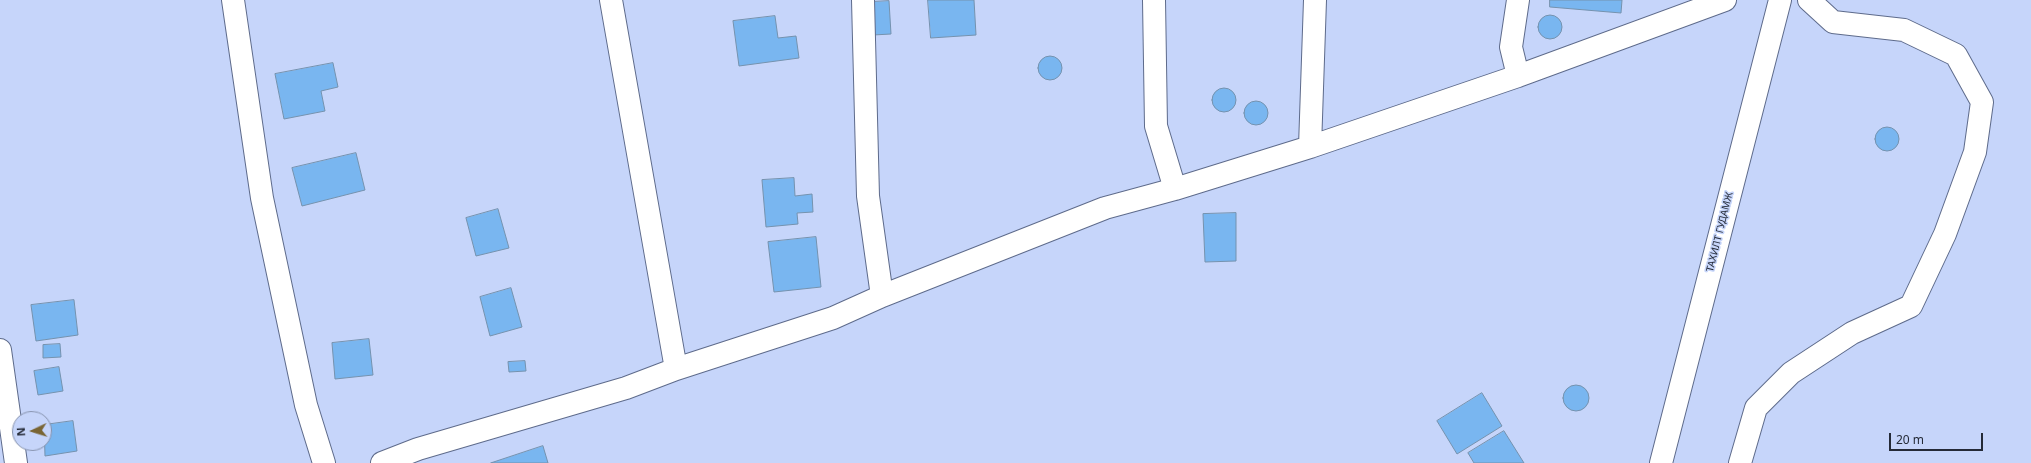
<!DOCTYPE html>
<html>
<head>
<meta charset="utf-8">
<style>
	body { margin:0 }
	#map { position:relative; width:2031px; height:463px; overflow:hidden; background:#c6d5fa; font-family:"Noto Sans",sans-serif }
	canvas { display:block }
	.north { position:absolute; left:12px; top:411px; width:40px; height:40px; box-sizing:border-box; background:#c6d5fa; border:1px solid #8591ac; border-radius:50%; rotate:266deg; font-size:11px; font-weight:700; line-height:16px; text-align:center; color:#242a37 }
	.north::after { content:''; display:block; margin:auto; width:14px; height:18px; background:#796534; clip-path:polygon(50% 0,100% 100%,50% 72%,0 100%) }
	.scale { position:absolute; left:1889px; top:433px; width:94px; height:18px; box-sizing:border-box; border:2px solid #242a37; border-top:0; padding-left:5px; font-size:12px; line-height:14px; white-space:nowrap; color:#242a37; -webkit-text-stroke:3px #c6d5fa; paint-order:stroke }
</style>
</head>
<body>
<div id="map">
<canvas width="2031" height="463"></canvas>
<div class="north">N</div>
<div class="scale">20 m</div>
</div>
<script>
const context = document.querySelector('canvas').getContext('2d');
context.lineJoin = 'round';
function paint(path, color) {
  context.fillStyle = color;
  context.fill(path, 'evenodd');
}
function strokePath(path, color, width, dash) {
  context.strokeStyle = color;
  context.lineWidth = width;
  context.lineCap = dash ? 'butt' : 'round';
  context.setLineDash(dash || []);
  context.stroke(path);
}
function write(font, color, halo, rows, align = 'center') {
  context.font = font + ' "Noto Sans",sans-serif';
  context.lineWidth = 3;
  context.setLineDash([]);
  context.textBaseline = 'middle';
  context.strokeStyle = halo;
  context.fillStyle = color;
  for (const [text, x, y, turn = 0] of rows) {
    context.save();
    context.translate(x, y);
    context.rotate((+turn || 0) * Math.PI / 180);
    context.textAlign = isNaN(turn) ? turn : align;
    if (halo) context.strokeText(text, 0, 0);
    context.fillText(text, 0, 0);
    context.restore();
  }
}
const building = new Path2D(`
	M928,0H974L976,35L931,38Z
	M1550,0H1622L1621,13L1550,7Z
	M889,1L891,34L873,35L871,2Z
	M1538 27a12 12 0 1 1 24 0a12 12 0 1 1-24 0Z
	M775,16L778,38L796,36L799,58L739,66L733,21Z
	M1038 68a12 12 0 1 1 24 0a12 12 0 1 1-24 0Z
	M333,63L338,87L321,91L325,111L284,119L275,74Z
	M1212 100a12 12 0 1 1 24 0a12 12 0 1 1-24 0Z
	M1244 113a12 12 0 1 1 24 0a12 12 0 1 1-24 0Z
	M1875 139a12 12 0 1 1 24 0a12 12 0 1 1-24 0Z
	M356,153L365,190L302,206L292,168Z
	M794,178L795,196L812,194L813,212L797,213L798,224L766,227L762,180Z
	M498,209L509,248L476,256L466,218Z
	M1236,213V261L1205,262L1203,214Z
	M816,237L821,287L774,292L768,242Z
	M511,288L522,327L490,336L480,297Z
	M74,300L78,335L36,341L31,305Z
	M369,339L373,375L335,379L332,343Z
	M60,344L61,357L43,358V345Z
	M525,361L526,371L509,372L508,362Z
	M59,367L63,391L38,395L34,371Z
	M1563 398a13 13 0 1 1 26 0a13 13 0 1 1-26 0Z
	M1482,393L1502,426L1457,454L1437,421Z
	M73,421L77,451L45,456L44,425Z
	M1504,431L1524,463H1474L1468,453Z
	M543,446L548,463H491Z`);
paint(building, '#79b6f0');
strokePath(building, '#7592ae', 1);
const minor = new Path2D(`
	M233,0L262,198L306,405L324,463
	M611,0L676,369
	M863,0L868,196L882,296
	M1154,0L1156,126L1175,189
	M1518,0L1511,47L1518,76
	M1310,147L1315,0
	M0,350L16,463
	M382,463L418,449L626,388L676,369L833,318L882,296L1105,208L1175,189L1310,147L1518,76L1725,0
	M1740,463L1756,408L1791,373L1852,333L1911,306L1945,234L1975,152L1982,102L1956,55L1904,30L1833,22L1809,0`);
const major = new Path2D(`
	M1661,463L1780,0`);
strokePath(minor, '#5e6b8b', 24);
strokePath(major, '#5e6b8b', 24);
strokePath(minor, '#fff', 22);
strokePath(major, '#fff', 22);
write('10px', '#242a37', '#c6d5fa', [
	["ТАХИЛТ ГУДАМЖ",1720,232,-76]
]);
</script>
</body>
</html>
